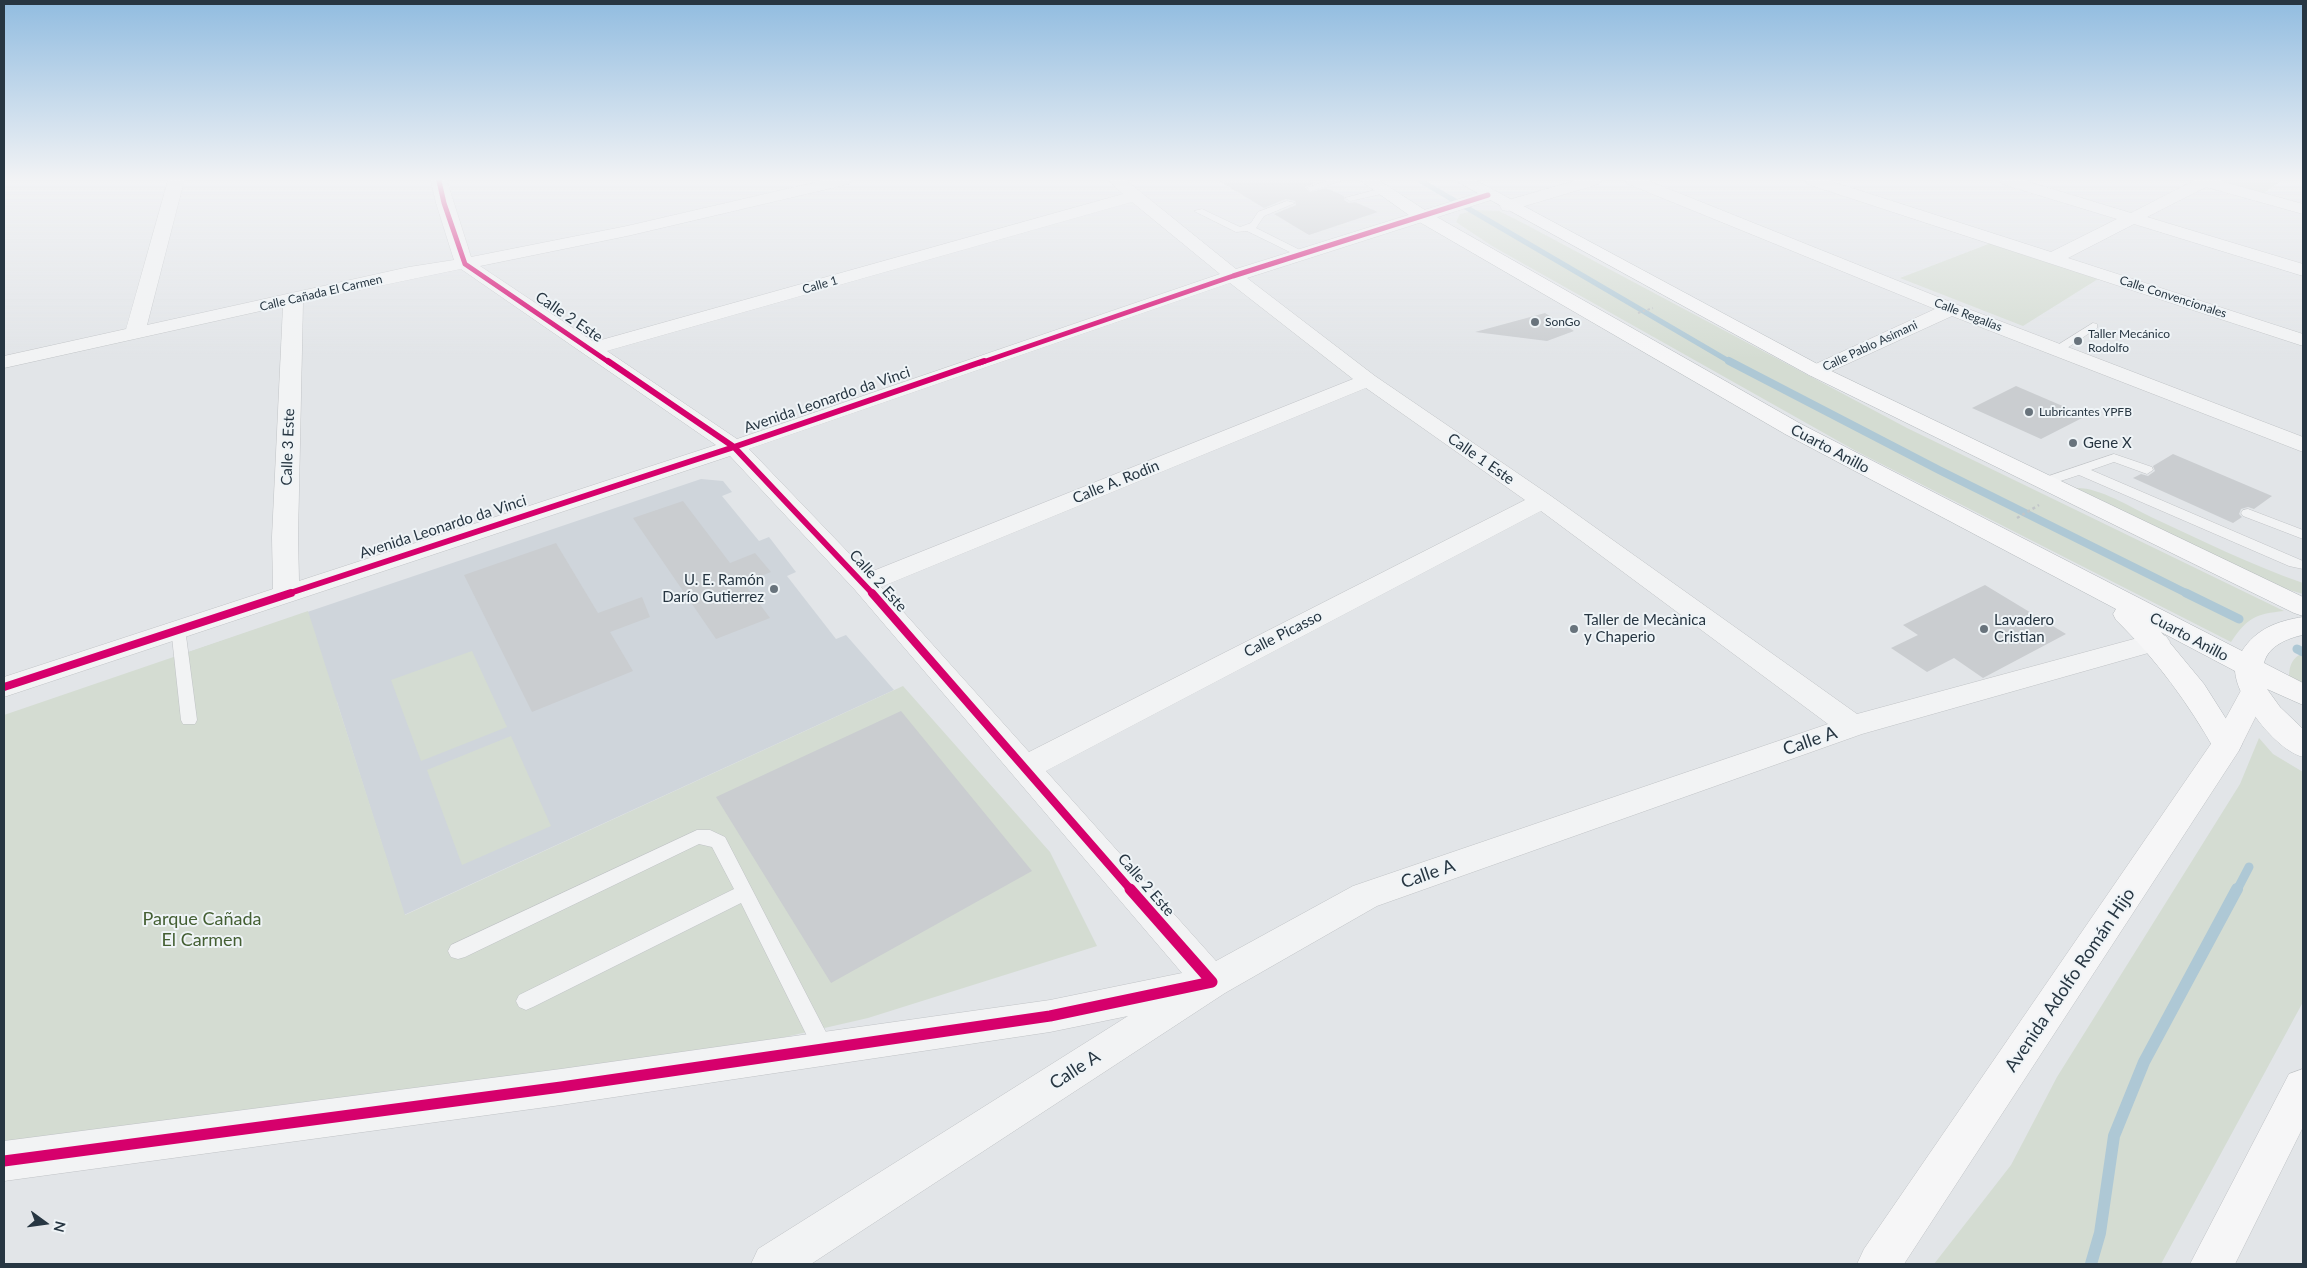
<!DOCTYPE html>
<html>
<head>
<meta charset="utf-8">
<style>
	body { margin:0 }
	#map { position:relative; width:2307px; height:1268px; overflow:hidden; background:#e2e5e8; font-family:Lato,sans-serif }
	canvas { display:block }
	.frame { position:absolute; inset:0; border:5px solid #273642; pointer-events:none }
	.north { position:absolute; left:20px; top:1198px; width:50px; height:50px; -webkit-text-stroke:4px #eff4f7; paint-order:stroke; rotate:104deg; font-size:14px; font-weight:700; line-height:20px; text-align:center; color:#273642 }
	.north::after { content:''; display:block; margin:auto; width:18px; height:22px; background:#273642; clip-path:polygon(50% 0,100% 100%,50% 72%,0 100%) }
</style>
</head>
<body>
<div id="map">
<canvas width="2307" height="1268"></canvas>
<div class="frame"></div>
<div class="north">N</div>
</div>
<script>
const context = document.querySelector('canvas').getContext('2d');
context.lineJoin = 'round';
function paint(path, color) {
  context.fillStyle = color;
  context.fill(path, 'evenodd');
}
function strokePath(path, color, width, dash) {
  context.strokeStyle = color;
  context.lineWidth = width;
  context.lineCap = dash ? 'butt' : 'round';
  context.setLineDash(dash || []);
  context.stroke(path);
}
function write(font, color, halo, rows, align = 'center') {
  context.font = font + ' Lato,sans-serif';
  context.lineWidth = 4;
  context.setLineDash([]);
  context.textBaseline = 'middle';
  context.strokeStyle = halo;
  context.fillStyle = color;
  for (const [text, x, y, turn = 0] of rows) {
    context.save();
    context.translate(x, y);
    context.rotate((+turn || 0) * Math.PI / 180);
    context.textAlign = isNaN(turn) ? turn : align;
    if (halo) context.strokeText(text, 0, 0);
    context.fillText(text, 0, 0);
    context.restore();
  }
}
paint(new Path2D(`
	M701,479L723,481L732,492L722,496L759,541L769,537L796,572L787,576L836,639L846,635L894,690L404,915L337,702L183,654Z`), '#cfd5db');
paint(new Path2D(`
	M2213,181H2281L2265,192L2271,196Z
	M1477,210L1499,211L1523,223L1907,428L2284,611C2256,614 2248,617 2231,642L1856,451L1492,246L1456,222L1460,214Z
	M1991,243L2098,279L2023,326L1900,278Z
	M2076,488C2098,487 2131,507 2151,517C2201,540 2251,565 2303,583V594L2283,588Z
	M308,611L405,915L903,686L1050,852L1097,946L868,1018L498,1103L178,1129L4,1154V715Z
	M472,651L507,727L421,761L391,680Z
	M2303,653V684L2289,677C2289,665 2293,657 2303,653Z
	M511,736L551,826L462,865L427,770Z
	M2259,738L2273,754L2303,772V1002L2161,1264H1934L2011,1165L2057,1077L2240,784Z`), '#d4dcd2');
strokePath(new Path2D(`
	M1421,181L1732,363`), '#aec8d5', 5.5);
strokePath(new Path2D(`
	M1729,361L1939,470L2188,594`), '#aec8d5', 8);
strokePath(new Path2D(`
	M2186,593L2239,619
	M2297,649L2303,652
	M2237,890L2249,867`), '#aec8d5', 9);
strokePath(new Path2D(`
	M2091,1264L2100,1233L2114,1136L2144,1062L2237,889`), '#aec8d5', 12);
paint(new Path2D(`
	M1219,181H1312L1316,183L1305,187L1310,192L1326,188L1344,196V200L1349,203L1355,202L1378,212L1309,235L1274,214L1296,205L1295,201L1286,199L1264,208Z
	M1545,313L1574,331L1547,341L1475,332Z
	M2016,386L2086,416L2041,439L1972,408Z
	M2173,454L2272,496L2254,509L2248,507L2241,509L2239,514L2242,517L2233,523L2133,478L2141,474L2148,476L2155,471L2153,466Z
	M683,501L730,563L755,553L771,572L744,583L770,618L716,639L633,518Z
	M556,543L598,613L642,597L650,617L610,632L633,671L532,712L464,575Z
	M1985,585L2066,634L1983,678L1954,658L1927,672L1891,648L1918,635L1903,625Z
	M901,711L1032,871L831,983L716,797Z`), '#cacdd0');
const lane = new Path2D(`
	M1326,181H1341L1311,191L1307,188Z
	M1383,188L1387,191L1386,193L1350,201L1345,198Z
	M1287,201L1295,203L1264,216L1256,228L1304,252V256H1298L1247,231L1236,232L1194,211L1202,209L1240,227L1251,223L1258,212Z
	M2093,323L2097,324V328L2061,352H2053V348Z
	M2114,454L2152,467L2153,470L2147,474L2114,462L2091,470L2303,561V569L2289,566L2079,475L2045,486L2039,482L2040,479Z
	M2248,509L2303,530V539L2243,516L2241,513L2243,510Z
	M178,623L185,628L197,720L195,724H183L181,720L171,628Z
	M697,830H710L725,837L831,1042L834,1049L831,1056L824,1058L817,1056L741,903L533,1007L526,1010L519,1007L516,1001L519,995L734,889L712,847L699,844L465,957L458,959L451,957L448,951L451,945Z`);
const street = new Path2D(`
	M168,181H184L147,325L409,267L454,260L436,203L431,181H447L471,257L627,226L821,181H851L849,184L627,236L480,266L594,342L1123,194L1109,181H1127L1236,269L1488,190L1494,191L1496,195L1494,199L1247,278L1375,376L1551,496L1857,714L2156,633L2166,636L2170,642L2166,648L1862,734L1377,906L1225,993L811,1264H751L758,1249L1128,1016L1050,1032L561,1105L4,1181V1141L561,1069L1050,1000L1182,973L855,590L730,456L4,697V677L273,589L272,537L283,306L4,368V356L126,329ZM1132,202L1220,274L737,439L607,351ZM461,269L716,445L299,581L298,537L303,302ZM1230,283L1353,379L868,573L749,449ZM1366,388L1525,500L1029,752L881,587ZM1541,511L1828,724L1353,886L1216,961L1046,771Z
	M1574,181H1601L1599,184L1508,211L1502,210L1500,206L1502,202Z
	M1626,181H1649L1958,305L2303,437V452L1952,316L1823,375L1816,377L1809,375L1806,371L1809,367L1935,309L1628,184Z
	M1805,181H1830L2051,252L2117,219L2002,184L2000,181H2026L2131,213L2193,181H2220L2303,204V214L2206,187L2147,217L2303,264V276L2134,224L2068,258L2303,334V346L1807,184Z`);
const secondary = new Path2D(`
	M2254,682L2264,685L2268,692L2238,752L1904,1264H1857L1864,1249L2215,738L2244,685Z
	M2303,1069V1127L2235,1264H2190L2289,1074Z`);
const highway = new Path2D(`
	M1361,181H1380L1428,212L1801,424L2242,651C2256,629 2277,621 2303,617V635C2288,638 2268,646 2264,663L2303,683V705L2267,689L2280,707L2303,729V757C2276,750 2237,700 2235,671L2161,632L2204,684L2242,744L2238,752L2227,755L2216,752C2188,703 2157,660 2116,620L2113,614L2116,609L1785,434L1416,220Z
	M1456,181H1477L1823,367L2303,597V616L2294,613L1809,375Z`);
strokePath(lane, '#c0c3c6', 1);
strokePath(street, '#c0c3c6', 1);
strokePath(secondary, '#c0c3c6', 1);
strokePath(highway, '#b4b9bd', 1);
strokePath(new Path2D(`
	M1638,313L1653,308`), '#c1c5c8', 2, [2.5, 2.5]);
strokePath(new Path2D(`
	M2017,518L2039,505`), '#c1c5c8', 2.5, [3, 3]);
paint(lane, '#f2f3f4');
paint(street, '#f2f3f4');
paint(secondary, '#f6f6f7');
paint(highway, '#f6f6f7');
strokePath(new Path2D(`
	M439,181L444,203L465,264L610,363
	M980,363L1233,276L1488,195`), '#d6006c', 5);
strokePath(new Path2D(`
	M608,361L734,447L873,594
	M287,594L734,447L984,361`), '#d6006c', 6);
strokePath(new Path2D(`
	M872,593L1131,890
	M4,687L291,593`), '#d6006c', 8);
strokePath(new Path2D(`
	M4,1161L561,1087L1050,1016L1212,982L1130,889`), '#d6006c', 11);
const sky = context.createLinearGradient(0, 0, 0, 359);
sky.addColorStop(0, '#91bce0');
sky.addColorStop(0.5, '#f2f3f5');
sky.addColorStop(1, '#f2f3f500');
context.fillStyle = sky;
context.fillRect(0, 0, 2307, 359);
for (const [x, y, r, color] of [
	[1535,322,5,"#68737c"],
	[2078,341,5,"#68737c"],
	[2029,412,5,"#68737c"],
	[2073,443,5,"#68737c"],
	[774,589,5,"#68737c"],
	[1574,629,5,"#68737c"],
	[1984,629,5,"#68737c"]
]) {
  const dot = new Path2D();
  dot.arc(x, y, r, 0, 2 * Math.PI);
  context.fillStyle = color;
  context.fill(dot);
  strokePath(dot, '#eff4f7', 2);
}
write('12px', '#273642', '#eff4f7', [
	["Calle 1",820,285,-16],
	["Calle Cañada El Carmen",321,293,-13],
	["Calle Convencionales",2173,297,18],
	["Calle Regalías",1968,315,21],
	["Calle Pablo Asimani",1870,346,-25]
]);
write('12px', '#273642', '#eff4f7', [
	["SonGo",1545,322],
	["Taller Mecánico",2088,334],
	["Rodolfo",2088,348],
	["Lubricantes YPFB",2039,412]
], 'left');
write('15px', '#273642', '#eff4f7', [
	["Calle 2 Este",569,317,34],
	["Avenida Leonardo da Vinci",827,400,-19],
	["Calle 3 Este",288,447,-88],
	["Cuarto Anillo",1830,449,28],
	["Calle 1 Este",1481,459,35],
	["Calle A. Rodin",1116,482,-22],
	["Avenida Leonardo da Vinci",443,527,-18],
	["Calle 2 Este",878,581,48],
	["Calle Picasso",1283,634,-27],
	["Cuarto Anillo",2189,637,28],
	["Calle 2 Este",1146,885,49]
]);
write('15px', '#273642', '#eff4f7', [
	["Gene X",2083,443],
	["U. E. Ramón",764,580,"right"],
	["Darío Gutierrez",764,597,"right"],
	["Taller de Mecànica",1584,620],
	["y Chaperio",1584,637],
	["Lavadero",1994,620],
	["Cristian",1994,637]
], 'left');
write('18px', '#273642', '#eff4f7', [
	["Calle A",1810,741,-19],
	["Calle A",1428,874,-19],
	["Avenida Adolfo Román Hijo",2070,980,-56],
	["Calle A",1075,1070,-33]
]);
write('18px', '#445f33', '#eff4f7', [
	["Parque Cañada",202,919],
	["El Carmen",202,940]
]);
</script>
</body>
</html>
